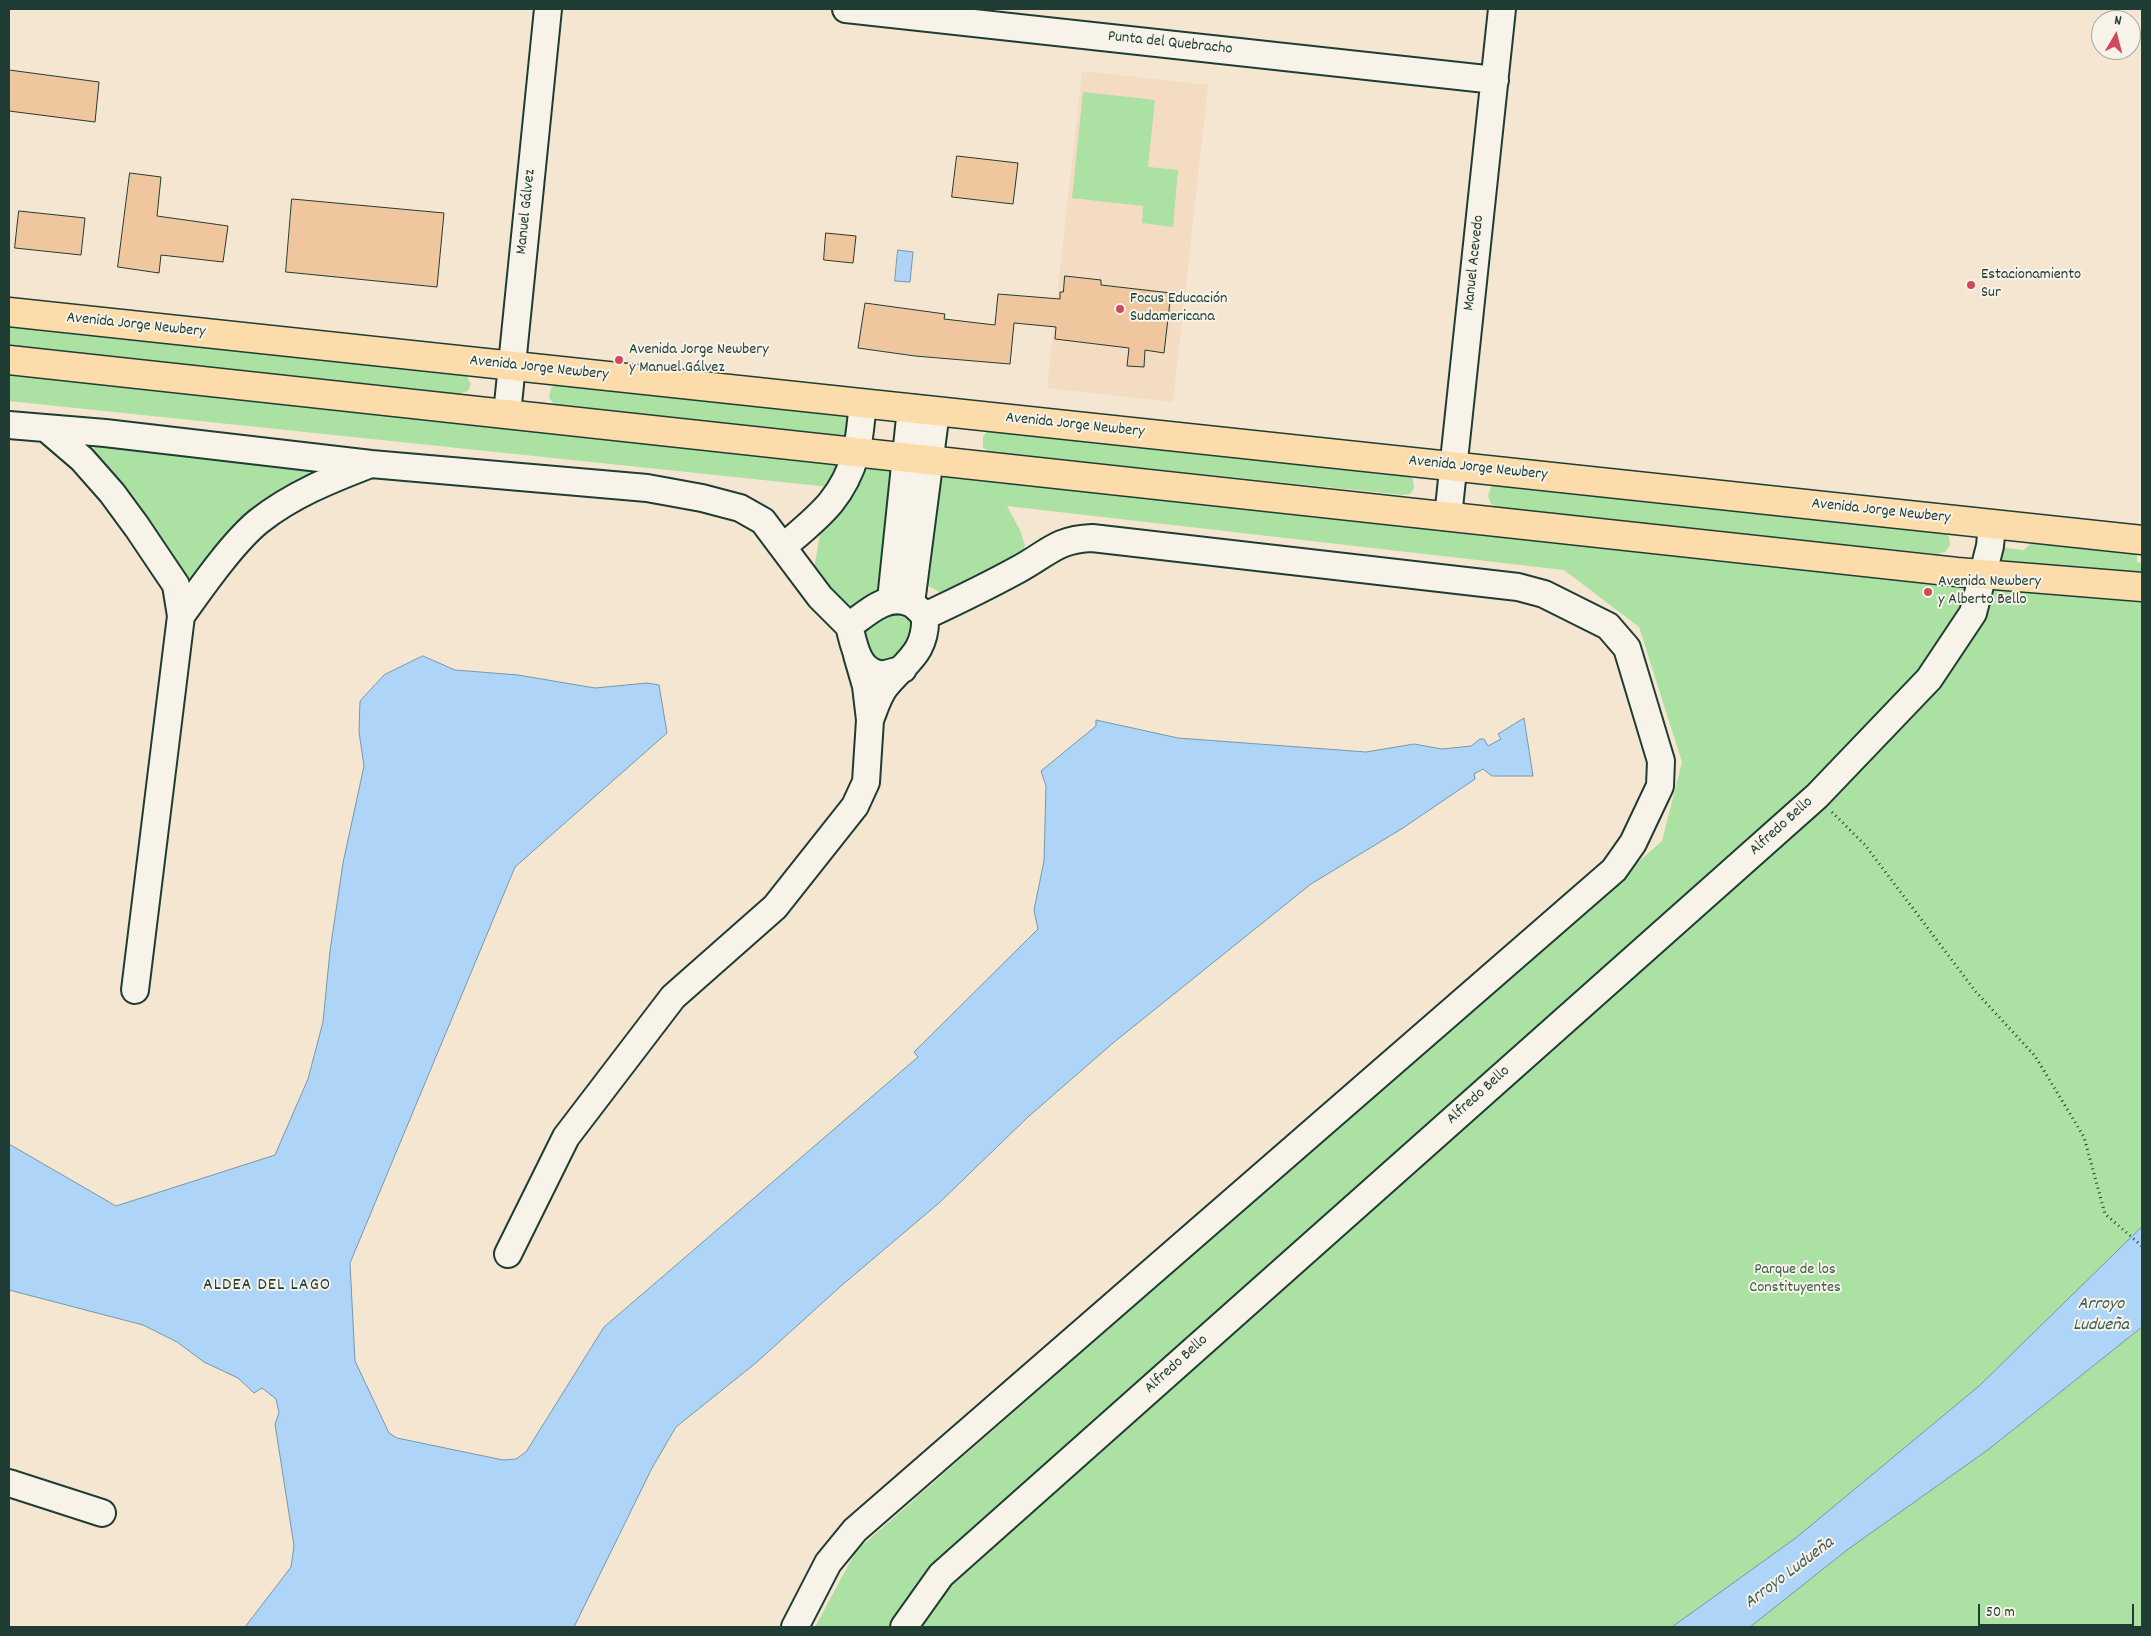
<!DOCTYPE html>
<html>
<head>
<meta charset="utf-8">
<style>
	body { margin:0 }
	#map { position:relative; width:2151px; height:1636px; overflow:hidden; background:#f5e6d2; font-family:Dekko,sans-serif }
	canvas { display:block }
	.frame { position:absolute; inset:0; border:10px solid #1f3d34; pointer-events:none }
	.north { position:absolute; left:2091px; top:10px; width:50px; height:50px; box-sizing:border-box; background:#f7f3e8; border:1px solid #a1aaa0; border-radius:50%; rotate:8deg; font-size:14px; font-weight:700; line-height:20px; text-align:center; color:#1f3d34 }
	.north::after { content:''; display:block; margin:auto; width:18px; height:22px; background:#d1495b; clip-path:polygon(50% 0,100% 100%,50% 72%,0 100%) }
	.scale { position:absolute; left:1978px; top:1604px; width:156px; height:22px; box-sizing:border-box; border:2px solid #1f3d34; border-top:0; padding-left:6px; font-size:15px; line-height:18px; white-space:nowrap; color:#1f3d34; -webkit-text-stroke:4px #f7f3e8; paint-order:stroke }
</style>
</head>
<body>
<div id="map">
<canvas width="2151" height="1636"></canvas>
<div class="frame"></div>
<div class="north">N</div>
<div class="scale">50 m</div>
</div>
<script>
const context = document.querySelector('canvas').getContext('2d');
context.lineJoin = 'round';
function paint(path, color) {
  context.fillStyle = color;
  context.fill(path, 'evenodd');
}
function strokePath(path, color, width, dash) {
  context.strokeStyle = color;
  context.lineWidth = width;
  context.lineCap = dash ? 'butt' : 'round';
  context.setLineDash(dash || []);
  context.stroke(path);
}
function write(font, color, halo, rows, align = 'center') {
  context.font = font + ' Dekko,sans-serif';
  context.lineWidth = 4;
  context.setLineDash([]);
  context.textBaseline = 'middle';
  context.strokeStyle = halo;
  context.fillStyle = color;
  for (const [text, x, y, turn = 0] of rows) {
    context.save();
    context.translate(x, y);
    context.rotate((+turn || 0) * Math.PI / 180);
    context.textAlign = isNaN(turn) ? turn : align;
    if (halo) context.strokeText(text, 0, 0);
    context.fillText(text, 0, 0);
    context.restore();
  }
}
paint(new Path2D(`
	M1082,71L1208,85L1173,402L1047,388Z`), '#f4dcc3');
paint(new Path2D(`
	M1083,92L1155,100L1148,167L1178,170L1173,227L1142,223L1143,206L1072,198Z
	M9,323L465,373L471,384L468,391L459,394L9,345Z
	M9,360L1982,575L1990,546L2024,550L2033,541L2137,551V562L2142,563V1627H815L856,1551L1662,841L1682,762L1639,627L1564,570L1007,506L1020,530L1025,546L1021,558L952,595L940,592L926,585L885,588L860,607H849L838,603L814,569L820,534L827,524L830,487L9,401Z
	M559,382L858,416L857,439L555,405L549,398L551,388Z
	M990,429L1407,475L1413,479L1414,488L1410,494L1403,495L989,452L983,447V436Z
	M98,441L311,461L321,474L200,577L189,580L183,579L92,452Z
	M1498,484L1938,531L1949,536L1950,545L1945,552L1937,554L1498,508L1491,504L1488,496L1491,487Z
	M891,600L926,631L881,674L849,626Z`), '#abe1a3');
const water = new Path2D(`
	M898,250L913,252L910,282L895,281Z
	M423,656L455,670L518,675L595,688L647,683L659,685L667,733L515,867L350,1263L355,1361L389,1433L397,1438L503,1460L516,1459L526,1452L604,1327L918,1057L914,1052L1038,929L1034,910L1044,861L1046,786L1041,771L1096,726V720L1178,738L1366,752L1414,744L1442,749L1471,746L1480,739H1484L1488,746L1501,739L1498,734L1524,718L1533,776H1492L1483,769L1474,774L1475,779L1403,828L1311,884L1113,1043L1028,1117L939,1203L841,1286L757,1362L676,1427L652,1468L574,1627H245L291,1567L294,1546L275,1424L279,1413L276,1399L262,1388L254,1393L238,1378L204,1362L177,1342L143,1325L9,1290V1144L116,1206L275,1155L308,1079L323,1022L330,951L343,863L364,766L359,732L360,701L384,675Z
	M2142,1227V1327L1989,1449L1847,1550L1750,1627H1672L1797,1537L1979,1386Z`);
paint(water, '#aed5f8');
strokePath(water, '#7598aa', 1);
const building = new Path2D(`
	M9,70L99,82L95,122L9,111Z
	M957,156L1018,163L1013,204L952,197Z
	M130,173L161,177L157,216L228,226L223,262L161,255L159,273L118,267Z
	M292,199L444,213L437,287L286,272Z
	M19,211L85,218L81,255L15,248Z
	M826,233L856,236L853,263L824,260Z
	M1065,276L1101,280V285L1171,293L1164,353L1145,350L1144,367L1127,366L1129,348L1055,339L1056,327L1014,323L1010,364L915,356L858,348L865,303L945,314L944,319L995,325L998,294L1060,299V292H1063Z`);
paint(building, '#f0c69f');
strokePath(building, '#1f3d34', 1);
const minor = new Path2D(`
	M846,9L1495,80
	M507,414L548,9
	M9,425L105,433L371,464L647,488L702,498L740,508L763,521L820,597L849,626
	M47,429L82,459L112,493L137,527L176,585L181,616L135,990
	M1448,517L1502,9
	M784,546C818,517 843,499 856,453C860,438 861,419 863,403
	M891,600L911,408
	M911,603L936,411
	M181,616C201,588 233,542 259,521C292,495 329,480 368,465
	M857,655L866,686L870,720C874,710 878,696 885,687C905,662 927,653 925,616C921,612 915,605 910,603C887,593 867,613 849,626C854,644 857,670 879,674C886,675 896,671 903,669
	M508,1254L566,1137L673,997L775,907L855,806L866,782L870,720
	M9,1483L102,1513
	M795,1627L828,1563L855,1530L1614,870L1633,843L1660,786L1661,761L1627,648L1608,626L1544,594L1518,587L1092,538C1057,539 1047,554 1019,569C988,586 957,601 925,616
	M904,1627L941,1575L1817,796L1929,679L1973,613L1990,546L1992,524`);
const major = new Path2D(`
	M9,312L2142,540
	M9,360L1957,572L2142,587`);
strokePath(minor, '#1f3d34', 30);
strokePath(major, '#1f3d34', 31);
strokePath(new Path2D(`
	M1832,812L1865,845L1976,992L2035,1056L2084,1137L2105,1214L2142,1246`), '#1f3d34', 3, [1, 4]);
strokePath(minor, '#f7f3e8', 26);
strokePath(major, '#fddcac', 28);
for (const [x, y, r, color] of [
	[1971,285,5,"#d1495b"],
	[1120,309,5,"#d1495b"],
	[619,360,5,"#d1495b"],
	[1928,592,5,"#d1495b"]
]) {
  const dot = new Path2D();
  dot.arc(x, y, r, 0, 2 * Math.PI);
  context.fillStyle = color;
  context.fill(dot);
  strokePath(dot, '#f7f3e8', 2);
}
write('16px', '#1f3d34', '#f7f3e8', [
	["Punta del Quebracho",1170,44,6],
	["Manuel Gálvez",527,212,-84],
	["Manuel Acevedo",1475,263,-84],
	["Avenida Jorge Newbery",136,326,6],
	["Avenida Jorge Newbery",539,369,6],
	["Avenida Jorge Newbery",1075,426,6],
	["Avenida Jorge Newbery",1478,469,6],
	["Avenida Jorge Newbery",1881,512,6],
	["Alfredo Bello",1782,827,-42],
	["Alfredo Bello",1479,1096,-42],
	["Alfredo Bello",1177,1365,-42]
]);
write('16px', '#1f3d34', '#f7f3e8', [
	["Estacionamiento",1981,276],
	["Sur",1981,294],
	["Focus Educación",1130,300],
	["Sudamericana",1130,318],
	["Avenida Jorge Newbery",629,351],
	["y Manuel Gálvez",629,369],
	["Avenida Newbery",1938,583],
	["y Alberto Bello",1938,601]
], 'left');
write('16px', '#3b5e4a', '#f7f3e8', [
	["Parque de los",1795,1271],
	["Constituyentes",1795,1289]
]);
context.letterSpacing = '1px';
write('18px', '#1f3d34', '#f7f3e8', [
	["ALDEA DEL LAGO",267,1287]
]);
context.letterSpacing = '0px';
write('italic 18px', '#3c5b5b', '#f7f3e8', [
	["Arroyo",2101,1306],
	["Ludueña",2101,1327],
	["Arroyo Ludueña",1790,1574,-37]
]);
</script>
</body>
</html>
